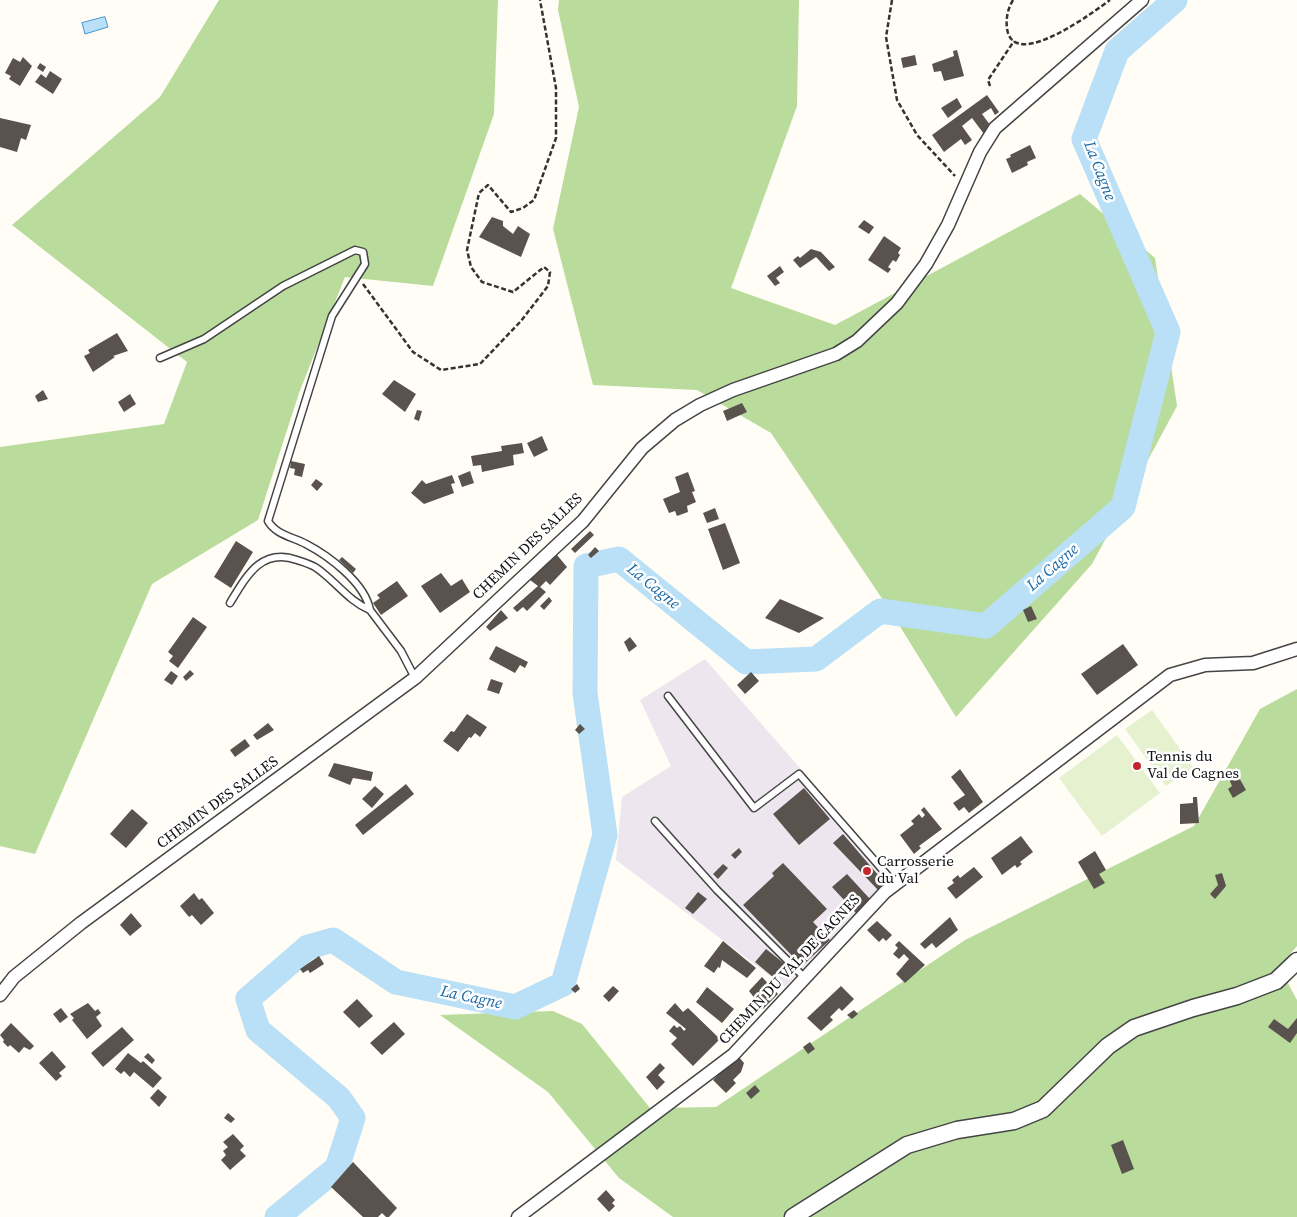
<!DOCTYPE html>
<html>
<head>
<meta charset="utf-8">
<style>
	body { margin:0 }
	canvas { display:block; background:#fffdf5 }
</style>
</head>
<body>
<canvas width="1297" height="1217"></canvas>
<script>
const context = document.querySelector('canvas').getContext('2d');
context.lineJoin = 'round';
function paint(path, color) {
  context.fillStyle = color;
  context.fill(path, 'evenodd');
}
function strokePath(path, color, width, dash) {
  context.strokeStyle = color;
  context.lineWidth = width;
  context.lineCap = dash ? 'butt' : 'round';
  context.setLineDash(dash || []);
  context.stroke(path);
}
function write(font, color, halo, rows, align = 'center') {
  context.font = font + ' "Source Serif 4",serif';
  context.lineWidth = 5;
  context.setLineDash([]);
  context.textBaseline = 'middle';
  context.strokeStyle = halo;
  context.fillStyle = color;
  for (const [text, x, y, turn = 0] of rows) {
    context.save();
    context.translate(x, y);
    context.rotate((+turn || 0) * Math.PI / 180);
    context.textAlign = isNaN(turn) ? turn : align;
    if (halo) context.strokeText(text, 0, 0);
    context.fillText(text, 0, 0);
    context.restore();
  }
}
paint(new Path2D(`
	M705,659L893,875L785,987L616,860L622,797L671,766L640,700Z`), '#eee6ef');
paint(new Path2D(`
	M219,0H498L494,114L433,286L345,277L299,393L258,520L152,584L35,854L0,846V447L164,424L187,362L12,225L160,97Z
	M559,0H799L797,106L731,288L835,325L1080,194L1155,258L1177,406L1092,564L956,717L891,612L771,433L697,390L593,385L553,229L579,107L558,10Z
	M1297,689V946L1279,967L1297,1000V1217H673L619,1178L548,1092L440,1015L553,1011L582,1024L650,1108L716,1107L965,940L1194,826L1260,709Z`), '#b9dc9c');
paint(new Path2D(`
	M1152,710L1193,767L1166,786L1125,729Z
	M1117,735L1160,793L1102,836L1059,778Z`), '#e6f2cf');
const water = new Path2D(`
	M105,17L108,27L85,34L82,23Z`);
paint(water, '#b9e0f7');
strokePath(water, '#3f96cf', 1);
strokePath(new Path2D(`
	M277,1217L337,1168L353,1118L339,1098L258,1030L248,999L308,947L333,940L396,982L515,1007L563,984L605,835L585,693L586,566L619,559L746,662L816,659L880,611L986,626L1123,507L1168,332L1084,139L1117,51L1175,0`), '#b9e0f7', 25);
paint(new Path2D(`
	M957,50L964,76L944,81L941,71L934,72L932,64L954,56L953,51Z
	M915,55L917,65L903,68L901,58Z
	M23,57L32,66L20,86L9,79L11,76L5,73L13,58L20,62Z
	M40,63L46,67L43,72L37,68Z
	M50,71L62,79L53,94L35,82L41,74L46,78Z
	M987,95L999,112L995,115L991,108L982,114L990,125L984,134L972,118L962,126L972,140L965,145L961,139L944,152L932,135Z
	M957,98L962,107L948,118L941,108Z
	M0,118L31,125L26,140L21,138L17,152L0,147Z
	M1030,145L1036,158L1027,162L1028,165L1012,173L1006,159L1011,157L1010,155Z
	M492,217L503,221V226L513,234L518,226L530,234L521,257L479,237Z
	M864,220L874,227L869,234L858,227Z
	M884,236L901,248L898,253L900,255L896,262L893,260L888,267L891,269L888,273L868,260Z
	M811,249L821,252L835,267L829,271L816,257L800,268L793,260L798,256L800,258Z
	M780,266L784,272L776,278L780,283L775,286L767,276Z
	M117,333L128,351L113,356L115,357L93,372L84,356L90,353L88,350Z
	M394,380L416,394L405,412L382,394Z
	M43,390L48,399L38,402L35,396Z
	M130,394L136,404L124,412L118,402Z
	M742,403L747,412L727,421L723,411Z
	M417,410L422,411L419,421L414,419Z
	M542,436L548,450L534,457L527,443Z
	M522,443L524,453L513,455L514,465L482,472L481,465L473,466L471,456L502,451L501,446Z
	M291,461L305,464L302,477L294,475L295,469L290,468Z
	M470,471L474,483L462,487L458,476Z
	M688,472L695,491L692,492L696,502L687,506L688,512L677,516L675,511L669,513L663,499L680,492L675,477Z
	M452,475L455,483L451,484L454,493L424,504L411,493L422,480L426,484Z
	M316,479L323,484L317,491L311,485Z
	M715,508L719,519L707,523L703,513Z
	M725,523L740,563L723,570L708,529Z
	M590,531L594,535L575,553L571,549Z
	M236,541L253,552L231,588L214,577Z
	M595,547L599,551L591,558L588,555Z
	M557,555L567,567L550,585L546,581L540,587L546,592L527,611L523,607L517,612L513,608L538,586L530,580Z
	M342,557L356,569L353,573L339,560Z
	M441,573L451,586L462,579L470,592L440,613L421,586Z
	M397,581L408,596L381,615L373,603L380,598L377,595Z
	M549,597L552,601L544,610L540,606Z
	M780,599L824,618L799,633L765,618Z
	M1031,606L1037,619L1028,622L1023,610Z
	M501,610L508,618L490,631L486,627Z
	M193,617L207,627L178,668L169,661L173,656L168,652Z
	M630,637L637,646L629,652L624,642Z
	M1123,644L1138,665L1097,695L1081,674Z
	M496,646L528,662L525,668L520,665L515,673L489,659Z
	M190,670L194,674L186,681L183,677Z
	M171,671L178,676L172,685L164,680Z
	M751,672L759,681L745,694L737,685Z
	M491,679L503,683L499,694L487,690Z
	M467,714L487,727L480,737L475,733L471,738L469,737L458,752L443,741L451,731L454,732Z
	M268,723L274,730L257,740L253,735Z
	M580,724L585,729L579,734L575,730Z
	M245,739L250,746L235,757L230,750Z
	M334,763L373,772L371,781L353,778L350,785L328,776Z
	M960,769L983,802L969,813L964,807L959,811L953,803L965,795L951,777Z
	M1237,774L1246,790L1233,798L1228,789L1232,786L1229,779Z
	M406,784L414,794L363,835L355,825Z
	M375,786L384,794L372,808L362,799Z
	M804,788L830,819L799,845L773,814Z
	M1193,797H1197L1199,823L1180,824V804L1193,803Z
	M924,807L942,829L919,846L921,848L914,854L900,835L914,824L911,821L919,814L922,818L925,815L921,810Z
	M132,809L148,823L126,848L110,834Z
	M843,834L885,883L878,890L833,843Z
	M1021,836L1033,852L1020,862L1022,864L1017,868L1015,865L1002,875L991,858Z
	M739,848L742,852L735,859L731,855Z
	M1095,851L1106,870L1099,874L1105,883L1094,889L1078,862Z
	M783,863L827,909L813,922L830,940L802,966L743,905L774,876L772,873Z
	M723,864L728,868L718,879L713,874Z
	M974,867L983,877L956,899L947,888L954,883L952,880L958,875L960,878Z
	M1222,873L1226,886L1215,899L1210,894L1218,885L1215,875Z
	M847,874L870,899L856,913L832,887Z
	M698,892L707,899L693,914L685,908Z
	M194,893L199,900L202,898L214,913L201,925L192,915L189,917L180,906Z
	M131,913L142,926L130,936L120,925Z
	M950,917L958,930L936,948L932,943L925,949L920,944Z
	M877,921L892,935L886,941L883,938L879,942L867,930Z
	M723,941L756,968L747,978L722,960L720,968L718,967L714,973L704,966Z
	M899,941L925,965L905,983L896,974L909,959L904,954L899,959L893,954L898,948L895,945Z
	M766,949L785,964L774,978L755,962Z
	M319,956L324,964L310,973L308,970L303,973L300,969Z
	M762,977L778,994L763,1009L749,991Z
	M577,984L580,989L575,993L571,989Z
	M613,986L619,991L609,1002L603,996Z
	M841,986L854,999L842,1011L839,1008L830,1017L833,1020L821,1031L807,1018Z
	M707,987L734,1009L722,1023L696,1002Z
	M357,999L373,1016L359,1028L343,1012Z
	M88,1003L95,1011L98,1009L101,1013L96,1017L102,1026L87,1039L72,1020L74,1018L70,1014Z
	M675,1003L683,1012L688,1008L720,1039L693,1066L671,1044L677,1038L669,1031L674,1025L677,1028L680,1026L684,1031L686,1029L666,1013Z
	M61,1008L68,1017L60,1023L53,1014Z
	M854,1010L858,1014L852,1019L847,1015Z
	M1297,1018V1033L1290,1043L1268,1027L1274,1019L1288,1029Z
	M394,1022L405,1034L382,1055L370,1043Z
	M11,1023L34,1046L30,1050L24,1047L19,1053L10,1045L8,1047L3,1042L4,1040L0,1035Z
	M122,1027L134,1040L103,1067L91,1053Z
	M810,1042L815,1049L808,1054L803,1047Z
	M52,1051L66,1067L59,1073L62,1076L56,1081L39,1063Z
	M128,1053L141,1063L143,1061L162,1078L153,1088L134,1072L130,1077L124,1071L121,1074L115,1069Z
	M148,1053L155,1060L152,1064L144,1057Z
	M738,1056L744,1063L741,1072L733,1080L736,1083L726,1093L713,1080Z
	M660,1063L665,1068L658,1075L665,1082L657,1090L646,1077Z
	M755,1085L760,1091L751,1099L746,1093Z
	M158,1089L167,1097L159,1107L150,1098Z
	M228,1113L235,1119L231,1123L224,1118Z
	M233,1134L244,1146L240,1150L246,1156L230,1170L221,1160L226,1155L223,1151L228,1147L223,1142Z
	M1123,1140L1134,1169L1122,1174L1111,1145Z
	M353,1162L397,1208L389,1217H386L382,1213L378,1217H363L331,1187Z
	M606,1190L615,1200L612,1203L615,1206L609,1212L597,1199Z`), '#5a524d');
const service = new Path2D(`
	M160,358L204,339L283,286L355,250L363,252L365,264L332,316L268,521C276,535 293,537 306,544C329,556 365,583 370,610L401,651L415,678
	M230,603C246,577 261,547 297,560C303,562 310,564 315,567C335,580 348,601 370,610
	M668,696L754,808L799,774L895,884
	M655,821L717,890L805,978`);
const minor = new Path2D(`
	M0,995L14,977L81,923L415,678L583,521L642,448L675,420L700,405L733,390L836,354L857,341L897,303L926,264L948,225L980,152L995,128L1142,0
	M518,1217L733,1055L885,892L1170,675L1205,665L1253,663L1297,649`);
const tertiary = new Path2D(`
	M793,1217L907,1145L957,1130L1014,1121L1043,1109L1108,1046L1134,1028L1193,1008L1237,996L1276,981L1297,961`);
strokePath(service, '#444', 9);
strokePath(minor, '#444', 15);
strokePath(tertiary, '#444', 19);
strokePath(new Path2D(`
	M892,0L886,37L897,100L917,135L955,176
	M1013,0C1007,10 1005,22 1008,33C1019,68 1095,11 1110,0
	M990,86L988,80L1014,41
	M363,284L413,352L441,370L480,364L521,321L548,286L550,272L544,267L513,292L482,282L471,267L467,250L479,193L488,185L511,212L523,208L534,200L556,138V88L540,0`), '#333', 2.5, [5, 2.5]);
strokePath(service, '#fff', 6);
strokePath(minor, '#fff', 12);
strokePath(tertiary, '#fff', 16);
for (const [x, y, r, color] of [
	[1137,766,5,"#c4262e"],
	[867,871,5,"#c4262e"]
]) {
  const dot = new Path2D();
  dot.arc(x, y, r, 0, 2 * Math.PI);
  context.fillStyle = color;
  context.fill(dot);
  strokePath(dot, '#fff', 2);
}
write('15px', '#111', '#fff', [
	["CHEMIN DES SALLES",528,547,-44],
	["CHEMIN DES SALLES",218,803,-36],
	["CHEMIN DU VAL DE CAGNES",790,970,-47]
]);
write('15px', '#111', '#fff', [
	["Tennis du",1147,757],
	["Val de Cagnes",1147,774],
	["Carrosserie",877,862],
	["du Val",877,879]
], 'left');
write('italic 16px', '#1768a6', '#fff', [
	["La Cagne",1099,171,69],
	["La Cagne",1053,568,-41],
	["La Cagne",653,587,39],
	["La Cagne",471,998,12]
]);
</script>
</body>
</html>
